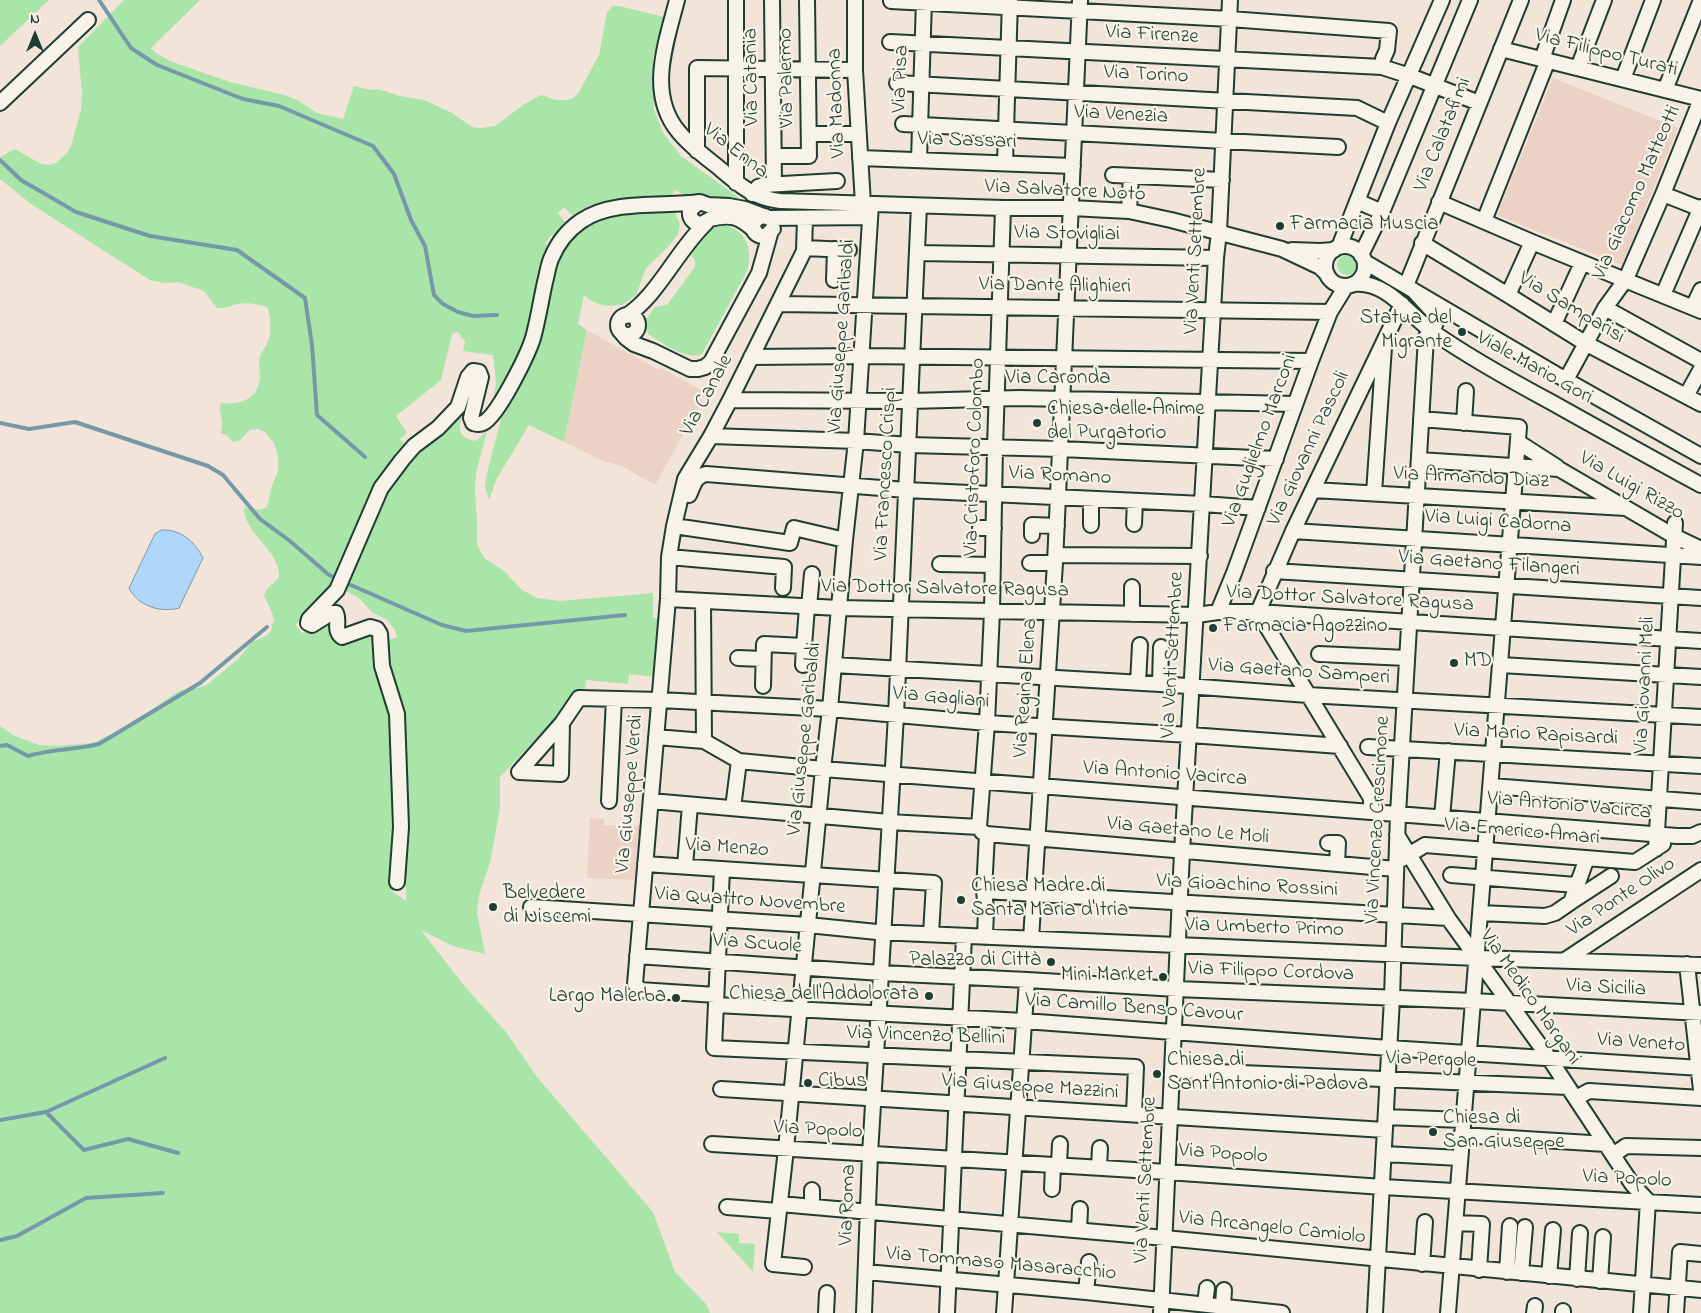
<!DOCTYPE html>
<html>
<head>
<meta charset="utf-8">
<style>
	body { margin:0 }
	#map { position:relative; width:1701px; height:1313px; overflow:hidden; background:#f2e4d8; font-family:"Indie Flower",sans-serif }
	canvas { display:block }
	.north { position:absolute; left:10px; top:10px; width:50px; height:50px; -webkit-text-stroke:4px #f7f3e8; paint-order:stroke; rotate:0deg; font-size:14px; font-weight:700; line-height:20px; text-align:center; color:#1f3d34 }
	.north::after { content:''; display:block; margin:auto; width:18px; height:22px; background:#1f3d34; clip-path:polygon(50% 0,100% 100%,50% 72%,0 100%) }
</style>
</head>
<body>
<div id="map">
<canvas width="1701" height="1313"></canvas>
<div class="north">N</div>
</div>
<script>
const context = document.querySelector('canvas').getContext('2d');
context.lineJoin = 'round';
function paint(path, color) {
  context.fillStyle = color;
  context.fill(path, 'evenodd');
}
function strokePath(path, color, width, dash) {
  context.strokeStyle = color;
  context.lineWidth = width;
  context.lineCap = dash ? 'butt' : 'round';
  context.setLineDash(dash || []);
  context.stroke(path);
}
function write(font, color, halo, rows, align = 'center') {
  context.font = font + ' "Indie Flower",sans-serif';
  context.lineWidth = 4.5;
  context.setLineDash([]);
  context.textBaseline = 'middle';
  context.strokeStyle = halo;
  context.fillStyle = color;
  for (const [text, x, y, turn = 0] of rows) {
    context.save();
    context.translate(x, y);
    context.rotate((+turn || 0) * Math.PI / 180);
    context.textAlign = isNaN(turn) ? turn : align;
    if (halo) context.strokeText(text, 0, 0);
    context.fillText(text, 0, 0);
    context.restore();
  }
}
paint(new Path2D(`
	M1553,78L1678,128L1622,265L1497,215Z
	M587,330L659,370L660,367L706,393L655,485L620,465L605,462L564,442Z
	M590,818L604,819V825L640,826L638,880L587,878Z`), '#ecd1c5');
paint(new Path2D(`
	M0,0H49L0,46Z
	M124,0H200L151,48L156,53L170,61L230,82L284,95L297,100L317,113L343,119L354,86L371,90L378,89L400,96L424,100L452,113L472,127L480,128L495,126L526,103L541,95L556,100H564L572,99L578,94L599,55L607,13L612,6H619L664,17L653,58L654,110L663,133L681,156L738,197L736,201L694,200L675,190L668,200L591,205L572,215L564,207L558,213L565,222L555,237L551,235L545,244L550,247L522,352L498,401L493,403L496,383L493,355L463,351L465,341L458,332L452,334L441,380L396,416L407,433L400,439L404,443L373,490L333,587L295,625L302,633L314,629L333,619L335,637L369,630L376,633L393,729L397,827L393,876V892L406,901V833L385,641L397,637L395,630L386,619L373,613L359,598L346,591C359,554 369,513 393,481C413,455 440,433 464,411C458,426 456,438 476,441L487,431L476,473L475,491L477,521V544L484,558L503,570L522,590L537,598L560,601L653,593V618H659L655,677L629,674L628,684L586,680L585,691H575L551,723L500,777V809L490,863L479,895L477,913L485,954L453,946L421,930L466,988L506,1032L537,1077L653,1212L675,1272L706,1304L710,1313H0V726L15,736L39,745L54,746L93,743L129,725L179,691L201,687L208,684L238,659L252,642L266,636L271,631L272,624L274,621C273,611 267,604 264,595L268,588L279,578C281,549 244,536 244,507L260,510L267,507L272,485L278,471V456L274,443L265,432L258,429L250,430L240,440L233,442L228,436L221,433C225,418 218,415 221,403C240,405 259,400 260,376C260,370 258,362 260,357C262,350 267,345 269,339C272,329 270,317 268,308C260,304 248,302 238,304C231,305 226,309 217,308L204,291L178,282L164,283L150,280L31,204L0,179V157L15,149L41,164L49,165L56,163L67,153L71,146L81,110L82,95L78,47Z
	M621,211H667L675,213L680,224L678,234L668,247L646,268L636,295L622,305L606,306L593,302L584,295L578,324L587,330L564,442L529,425L496,480L489,500L485,487L487,473L503,412L507,404L555,265L566,243L589,222Z
	M725,225C747,231 753,251 747,271L702,354C686,361 661,342 648,334L645,321L655,307L667,305L695,267V261L691,254L712,228Z
	M1337 265a10 10 0 1 1 20 0a10 10 0 1 1-20 0Z
	M717,1232L739,1234V1243L755,1244L753,1272Z`), '#a9e4a9');
const water = new Path2D(`
	M162,530C181,529 195,542 203,558L179,608C160,613 138,606 129,588L155,534Z`);
paint(water, '#b0d6f9');
strokePath(water, '#7699aa', 1);
strokePath(new Path2D(`
	M99,0L131,48L157,65L243,99L279,106L373,146L394,174L411,220L425,246L434,295L443,304L458,312L473,316L497,315
	M0,160L21,180L76,212L150,236L237,250L305,298L312,345L317,415L365,457
	M0,423L29,429L75,422L208,466L223,475L260,519L290,541L329,575L338,579
	M344,582L442,625L466,631L625,615
	M0,746L7,745L28,756C52,749 75,750 99,744L200,683L267,627
	M46,1112L84,1150L128,1139L178,1153
	M0,1120L46,1112L165,1058
	M0,1240L17,1236L86,1198L163,1193`), '#7699aa', 4);
const minor = new Path2D(`
	M677,0C666,43 647,93 678,131C689,145 704,156 718,167C738,184 753,198 780,201L1003,208H1071L1129,211L1171,220L1282,249L1320,267L1327,274
	M736,0V183
	M772,0L774,184
	M855,0V70L863,204
	M891,1L1230,19L1389,31L1387,50L1383,59L1382,67
	M890,42L1382,67L1410,76L1479,103
	M1501,49L1701,99
	M1542,59L1563,0
	M1578,68L1604,0
	M1623,79L1653,0
	M897,83L1357,108L1388,123
	M1665,90L1701,0
	M0,103L88,20
	M903,124L1338,147
	M809,134H858
	M697,151V68L855,70
	M774,156H809L807,0
	M860,158L1073,166
	M919,160L924,0
	M1005,163L1010,0
	M1113,175L1222,180
	M752,194L758,187L764,185L837,181
	M1663,194L1701,209
	M1357,201L1382,212
	M1439,202L1532,242L1701,311
	M698,203L690,210C689,218 693,223 701,224L709,220
	M919,206L896,715L881,973L1027,980
	M1129,211L1131,176
	M765,216C748,218 750,238 766,236L773,229
	M710,219C731,214 739,216 755,231
	M1484,221L1548,60
	M1422,243L1508,295L1585,343L1701,404
	M1325 266a20 20 0 1 1 40 0a20 20 0 1 1-40 0Z
	M1339,247L1388,123L1442,0
	M804,248L849,250
	M1292,250L1320,251L1334,250
	M917,253L1216,258
	M1361,255L1382,212L1470,0
	M1365,262L1566,380L1701,456
	M834,280L835,249
	M1354,284C1386,280 1409,315 1433,332C1470,358 1510,380 1551,402C1601,430 1651,458 1701,485
	M1406,286L1521,0
	M1508,295L1532,242
	M1663,295L1701,207
	M778,304L1330,312
	M1693,307L1701,290
	M1605,308L1701,361
	M618 325a10 10 0 1 1 20 0a10 10 0 1 1-20 0Z
	M626,316C657,297 678,249 706,223
	M1554,324L1582,263
	M620,331L626,338L634,344L653,351L690,369H698L705,367L711,362L759,273L770,234
	M751,357L862,356L1311,361
	M1566,380L1605,308L1626,279L1663,194L1701,99
	M1686,396L1701,369
	M730,400L911,401L1019,398L1295,404
	M1421,419L1519,427C1497,722 1470,1017 1448,1313
	M1464,423L1466,391
	M711,436L856,441L909,445L1061,449L1276,459
	M1518,442L1557,467
	M1419,460L1559,469L1674,536L1701,549
	M1313,490L1626,508
	M1374,493L1384,347
	M689,495C694,485 694,477 706,474L906,490L1203,504L1258,508
	M1091,499V525
	M1134,524L1135,501
	M674,526L790,543L794,528L845,540
	M980,528H994
	M1293,531L1701,557
	M1032,535V525L1057,526
	M1056,555L1200,556
	M669,557L784,567L783,588
	M1030,563H1055
	M940,564L993,565
	M1274,571L1701,598
	M1132,587V614
	M668,599L839,608L1197,615L1218,612H1258L1701,641
	M703,602L704,741
	M809,607L812,574
	M1218,612L1234,573L1311,361L1330,312L1346,286
	M1319,654L1407,658
	M738,658L763,659
	M803,665L804,646
	M834,665L1160,684L1308,695L1701,717
	M1501,665L1701,677
	M1138,683L1140,645
	M1160,684L1161,647
	M763,686L764,644L804,646L807,607
	M656,737L704,741L739,761L823,769L1677,836H1692L1701,832
	M1368,747L1701,766
	M519,772L562,723L579,698L660,700L830,709L987,723L1190,735L1340,746
	M519,772L561,774L562,723
	M1491,786L1701,802
	M609,801L614,699
	M651,801L889,822L979,827
	M733,808L739,761
	M1371,812V798L1258,612L1293,531L1402,304
	M1442,817L1448,751
	M979,827L987,723L992,611L995,447L1003,208
	M979,827L982,832L987,834L1396,869
	M1397,835L1448,918L1549,1058L1632,1184L1648,1201
	M1328,843H1338L1337,864
	M1656,849L1675,523
	M1402,859L1425,845L1635,862L1663,844
	M645,864L934,883L931,934
	M685,866L690,805
	M722,869L714,1048L1136,1067L1134,1114
	M1451,875L1576,885
	M397,882L401,827L397,714L382,666L380,634L377,629L370,627L342,637C333,630 340,621 336,613H331L312,625L308,623L309,619L337,590L381,488L402,460L414,446L438,428L458,407L468,377L473,371L479,372L481,377L471,418L473,423C477,424 479,425 483,423C498,416 528,354 533,338C538,320 541,300 545,282C547,275 548,266 551,259C557,244 568,230 581,221C613,199 663,207 700,202L708,205L729,206L745,209L769,218L870,217
	M984,891L1448,918
	M1571,902L1611,876
	M531,907L808,925L877,932L1477,958L1701,965
	M1481,913L1545,916L1555,913L1571,902L1587,858
	M985,937L986,909L984,891L987,834
	M1031,939L1055,563L1080,0
	M637,956L881,973L870,1154L864,1313
	M1565,960L1701,870
	M1687,964L1701,1090
	M716,995L640,990L635,984L668,599L669,557L674,526L685,479L711,436L730,400L804,251L805,218
	M716,1005L1024,1021L1389,1048L1701,1068
	M1172,1070L1568,1087
	M721,1089L1385,1130
	M1576,1098L1589,1091L1701,1098
	M1386,1117L1462,1120
	M1461,1135L1606,1144
	M712,1144L1167,1172L1383,1187L1701,1205
	M1384,1154L1460,1158
	M1613,1155L1626,1146L1701,1148
	M1059,1165L1060,1144
	M1099,1167L1100,1148
	M1052,1189L1053,1165
	M780,1204L1165,1238L1701,1290
	M812,1206V1190
	M727,1207L779,1211
	M1455,1223L1482,1224L1479,1270
	M1079,1230L1080,1209
	M1422,1264L1425,1222
	M804,1267L773,1264L786,1149L823,769L830,709L845,540L856,441L871,204
	M866,1272L1086,1292L1282,1313
	M1507,1272L1510,1226
	M1521,1273L1525,1227
	M1549,1276L1553,1230
	M1577,1279L1580,1233
	M1600,1281L1603,1237
	M1086,1292L1089,1262
	M1205,1304L1207,1288
	M1223,1306L1224,1290
	M826,1313L827,1293
	M947,1313L964,936
	M1004,1313L1027,980L1177,989L1473,1001L1701,1013
	M1161,1313L1182,852L1216,258L1219,232L1230,0
	M1375,1313L1392,998L1398,814L1426,337L1435,325L1436,322V315L1413,290
	M1534,1313L1535,1306
	M1563,1313V1311
	M1641,1313L1648,1201
	M1676,1313L1680,1252L1701,1254`);
strokePath(minor, '#1f3d34', 18);
strokePath(minor, '#f7f3e8', 14);
for (const [x, y, r, color] of [
	[1280,226,5,"#1f3d34"],
	[1462,332,5,"#1f3d34"],
	[1037,423,5,"#1f3d34"],
	[1213,628,5,"#1f3d34"],
	[1454,663,5,"#1f3d34"],
	[961,900,5,"#1f3d34"],
	[493,907,5,"#1f3d34"],
	[1051,962,5,"#1f3d34"],
	[1163,977,5,"#1f3d34"],
	[929,996,5,"#1f3d34"],
	[676,998,5,"#1f3d34"],
	[1157,1074,5,"#1f3d34"],
	[808,1083,5,"#1f3d34"],
	[1433,1132,5,"#1f3d34"]
]) {
  const dot = new Path2D();
  dot.arc(x, y, r, 0, 2 * Math.PI);
  context.fillStyle = color;
  context.fill(dot);
  strokePath(dot, '#f7f3e8', 2);
}
write('21px', '#1f3d34', '#f7f3e8', [
	["Via Firenze",1152,36,3],
	["Via Filippo Turati",1606,54,14],
	["Via Torino",1146,76,3],
	["Via Catania",753,77,-91],
	["Via Palermo",788,78,-91],
	["Via Pisa",902,79,-88],
	["Via Madonna",838,103,-92],
	["Via Venezia",1121,116,3],
	["Via Calatafimi",1444,135,-68],
	["Via Sassari",967,142,2],
	["Via Enna",735,152,38],
	["Via Salvatore Noto",1065,192,3],
	["Via Giacomo Matteotti",1638,193,-66],
	["Via Stovigliai",1067,235,1],
	["Via Venti Settembre",1197,251,-87],
	["Via Dante Alighieri",1055,287,1],
	["Via Samparisi",1571,309,31],
	["Via Giuseppe Garibaldi",843,336,-86],
	["Viale Mario Gori",1534,369,29],
	["Via Caronda",1058,380],
	["Via Canale",708,396,-62],
	["Via Guglielmo Marconi",1261,441,-70],
	["Via Giovanni Pascoli",1310,449,-65],
	["Via Cristoforo Colombo",976,457,-88],
	["Via Francesco Crispi",887,474,-87],
	["Via Romano",1060,477,3],
	["Via Armando Diaz",1471,479,3],
	["Via Luigi Rizzo",1631,487,30],
	["Via Luigi Cadorna",1498,523,4],
	["Via Gaetano Filangeri",1489,565,4],
	["Via Dottor Salvatore Ragusa",945,590,1],
	["Via Dottor Salvatore Ragusa",1350,600,3],
	["Via Venti Settembre",1174,655,-87],
	["Via Gaetano Samperi",1299,673,4],
	["Via Giovanni Meli",1646,685,-87],
	["Via Regina Elena",1027,688,-86],
	["Via Gagliani",941,699,5],
	["Via Mario Rapisardi",1536,736,3],
	["Via Giuseppe Garibaldi",806,739,-84],
	["Via Antonio Vacirca",1165,775,4],
	["Via Giuseppe Verdi",631,794,-85],
	["Via Antonio Vacirca",1569,807,5],
	["Via Vincenzo Crescimone",1379,820,-87],
	["Via Gaetano Le Moli",1188,832,5],
	["Via Emerico Amari",1522,833,5],
	["Via Menzo",727,849,4],
	["Via Gioachino Rossini",1247,887,3],
	["Via Ponte Olivo",1622,898,-34],
	["Via Quattro Novembre",750,902,4],
	["Via Umberto Primo",1264,929,2],
	["Via Scuole",757,945,4],
	["Via Filippo Cordova",1271,973,2],
	["Via Sicilia",1606,989,3],
	["Via Medico Margani",1529,998,55],
	["Via Camillo Benso Cavour",1134,1009,4],
	["Via Vincenzo Bellini",926,1037,2],
	["Via Veneto",1641,1044,4],
	["Via Pergole",1431,1061,2],
	["Via Giuseppe Mazzini",1030,1088,4],
	["Via Popolo",818,1131,3],
	["Via Popolo",1223,1155,4],
	["Via Venti Settembre",1147,1180,-87],
	["Via Popolo",1627,1180,3],
	["Via Roma",849,1205,-88],
	["Via Arcangelo Camiolo",1272,1229,6],
	["Via Tommaso Masaracchio",1001,1265,5]
]);
write('21px', '#1f3d34', '#f7f3e8', [
	["Farmacia Muscia",1290,226],
	["Statua del",1452,320,"right"],
	["Migrante",1452,344,"right"],
	["Chiesa delle Anime",1047,411],
	["del Purgatorio",1047,435],
	["Farmacia Agozzino",1223,628],
	["MD",1464,663],
	["Chiesa Madre di",971,888],
	["Santa Maria d'Itria",971,912],
	["Belvedere",503,895],
	["di Niscemi",503,919],
	["Palazzo di Città",1041,962,"right"],
	["Mini Market",1153,977,"right"],
	["Chiesa dell'Addolorata",919,996,"right"],
	["Largo Malerba",666,998,"right"],
	["Chiesa di",1167,1062],
	["Sant'Antonio di Padova",1167,1086],
	["Cibus",818,1083],
	["Chiesa di",1443,1120],
	["San Giuseppe",1443,1144]
], 'left');
</script>
</body>
</html>
